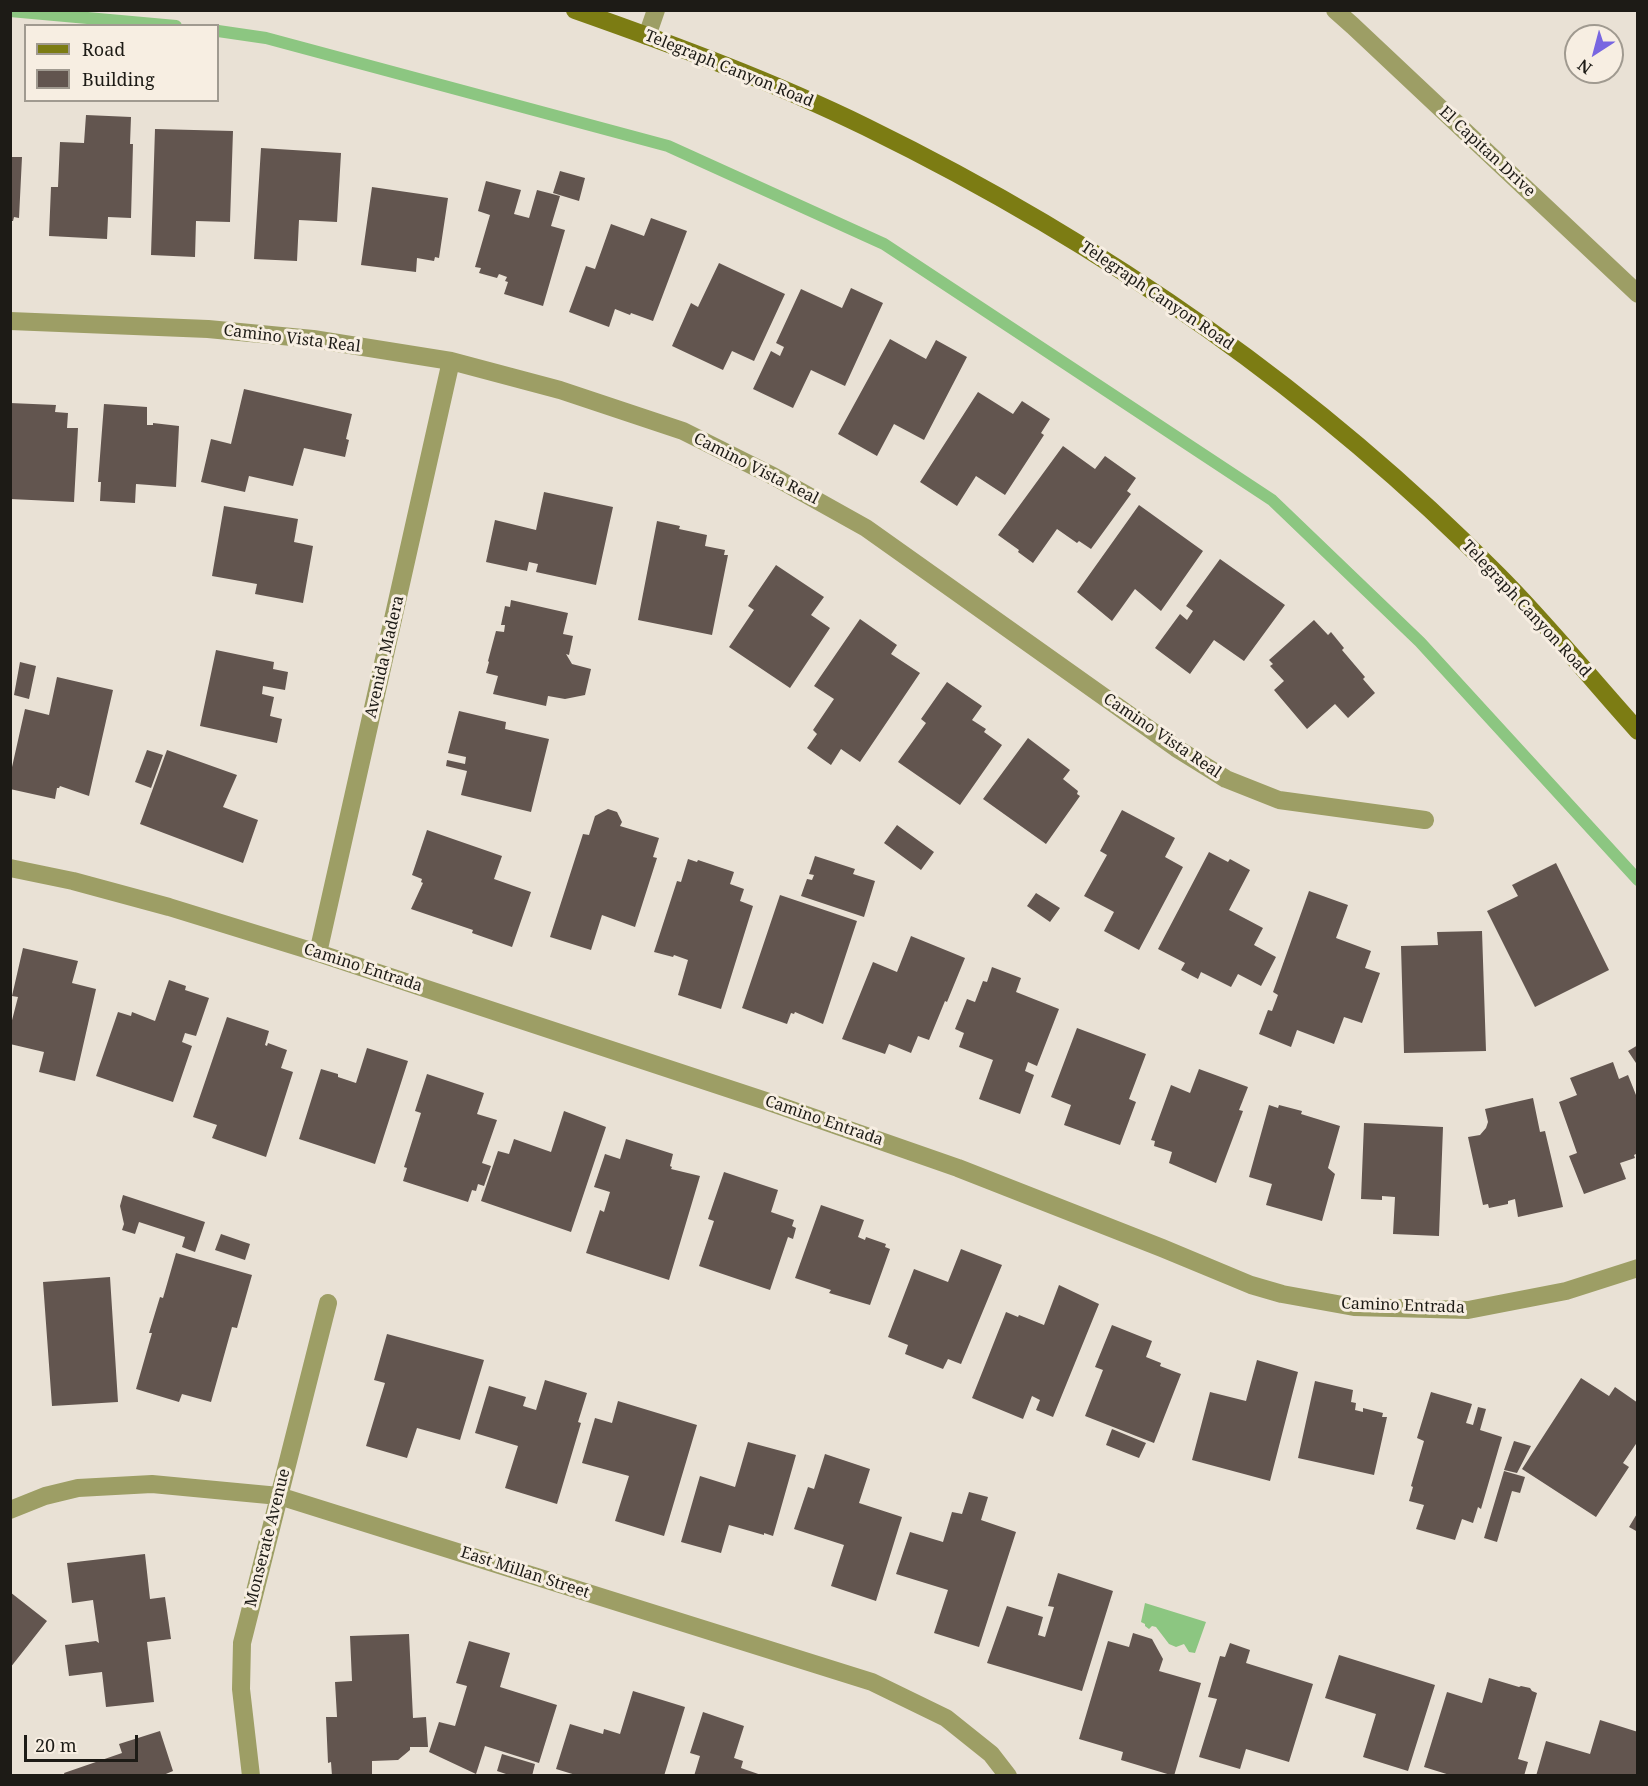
<!DOCTYPE html>
<html>
<head>
<meta charset="utf-8">
<style>
	body { margin:0 }
	#map { position:relative; width:1648px; height:1786px; overflow:hidden; background:#e9e1d5; font-family:"Noto Serif",serif }
	canvas { display:block }
	.frame { position:absolute; inset:0; border:12px solid #1d1b16; pointer-events:none }
	.legend { position:absolute; left:24px; top:24px; width:195px; height:78px; box-sizing:border-box; background:#f7eee2; border:2px solid #a09a90; margin:0; padding:8px 10px; list-style:none; font-size:18px; color:#1d1b16 }
	.legend li { display:flex; align-items:center; gap:12px; height:30px }
	.legend b { width:30px; border:2px solid #a09a90 }
	.north { position:absolute; left:1564px; top:24px; width:60px; height:60px; box-sizing:border-box; background:#f7eee2; border:2px solid #a09a90; border-radius:50%; rotate:216deg; font-size:16px; font-weight:700; line-height:24px; text-align:center; color:#1d1b16 }
	.north::after { content:''; display:block; margin:auto; width:21px; height:27px; background:#7866e1; clip-path:polygon(50% 0,100% 100%,50% 72%,0 100%) }
	.scale { position:absolute; left:24px; top:1735px; width:114px; height:27px; box-sizing:border-box; border:3px solid #1d1b16; border-top:0; padding-left:8px; font-size:18px; line-height:21px; white-space:nowrap; color:#1d1b16; -webkit-text-stroke:4px #f7eee2; paint-order:stroke }
</style>
</head>
<body>
<div id="map">
<canvas width="1648" height="1786"></canvas>
<div class="frame"></div>
<ul class="legend">
<li><b style="height:8px;background:#7c7c13"></b>Road</li>
<li><b style="height:16px;background:#62554f"></b>Building</li>
</ul>
<div class="north">N</div>
<div class="scale">20 m</div>
</div>
<script>
const context = document.querySelector('canvas').getContext('2d');
context.lineJoin = 'round';
function paint(path, color) {
  context.fillStyle = color;
  context.fill(path, 'evenodd');
}
function strokePath(path, color, width, dash) {
  context.strokeStyle = color;
  context.lineWidth = width;
  context.lineCap = dash ? 'butt' : 'round';
  context.setLineDash(dash || []);
  context.stroke(path);
}
function write(font, color, halo, rows, align = 'center') {
  context.font = font + ' "Noto Serif",serif';
  context.lineWidth = 6;
  context.setLineDash([]);
  context.textBaseline = 'middle';
  context.strokeStyle = halo;
  context.fillStyle = color;
  for (const [text, x, y, turn = 0] of rows) {
    context.save();
    context.translate(x, y);
    context.rotate((+turn || 0) * Math.PI / 180);
    context.textAlign = isNaN(turn) ? turn : align;
    if (halo) context.strokeText(text, 0, 0);
    context.fillText(text, 0, 0);
    context.restore();
  }
}
paint(new Path2D(`
	M1145,1603L1206,1622L1195,1653L1189,1652L1184,1644L1176,1647L1169,1644L1156,1627L1152,1626L1149,1629L1145,1626V1624L1141,1622Z`), '#8cc681');
strokePath(new Path2D(`
	M10,11L176,26
	M218,31L266,38L668,146L884,244L1272,500L1420,642L1638,880`), '#8cc681', 12);
paint(new Path2D(`
	M86,115L131,117L130,144H133L131,218L108,217L107,239L49,236L51,187H58L60,142L84,143Z
	M155,129L233,131L230,222L196,221L195,257L151,255Z
	M261,148L341,153L337,222L299,220L297,261L254,259Z
	M10,157H22L19,218L14,217L13,221H10Z
	M560,171L585,178L579,201L553,193Z
	M486,181L521,190L514,214L529,218L537,190L560,196L551,226L565,230L543,306L504,294L508,282L505,281L507,277L499,274L497,278L479,273L481,268L475,267L490,215L478,211Z
	M372,187L448,198L439,258L435,257L434,261L417,258L416,272L361,265Z
	M651,218L687,231L653,321L631,313L630,315L615,309L609,327L569,312L586,266L595,269L611,224L644,236Z
	M719,263L785,294L754,361L732,351L723,370L672,346L691,303L698,307Z
	M851,288L883,303L845,386L811,370L793,408L753,389L771,351L780,356L784,347L776,343L801,289L842,308Z
	M890,339L926,359L936,340L967,357L924,440L894,424L877,456L838,434Z
	M244,389L352,414L346,439L349,440L345,457L304,448L293,486L249,476L245,492L201,482L211,439L231,444Z
	M978,392L1013,414L1022,401L1050,419L1041,433L1044,435L1005,495L976,476L957,506L920,482Z
	M10,403L56,405L55,412L68,413L67,428H78L74,502L10,499Z
	M104,404L147,407V425H153V423L179,426L176,487L136,484L135,503L100,501L101,482H98Z
	M1063,446L1095,469L1105,456L1136,478L1127,491L1131,494L1091,549L1079,541L1077,543L1057,529L1033,563L1018,552L1019,550L998,535Z
	M544,492L613,507L596,585L536,572L538,564L529,562L527,571L486,562L495,520L536,530Z
	M1139,505L1203,551L1161,611L1135,589L1112,621L1077,592Z
	M224,506L298,519L294,542L313,546L303,603L255,594L257,584L212,576Z
	M657,521L680,526L679,529L707,535L705,546L725,550L724,555H728L712,635L638,620Z
	M1220,559L1285,605L1244,661L1214,640L1190,674L1155,648L1180,614L1187,620L1193,611L1186,606Z
	M776,565L824,597L811,615L830,628L790,688L729,647L754,610L748,606Z
	M511,600L568,613L563,634L573,636L569,655L566,654L572,664L591,669L585,695L565,699L548,696L546,706L493,694L498,676L486,673L489,662L488,661L496,631L504,632L505,625H501L505,606L510,607Z
	M860,619L897,645L891,654L920,673L860,762L841,749L831,765L807,748L817,734L813,730L834,699L814,686Z
	M1314,620L1328,635L1331,632L1344,648L1342,650L1365,677L1363,679L1375,693L1348,718L1335,704L1307,729L1274,690L1284,681L1270,666L1273,664L1269,660Z
	M216,650L274,662L273,669L288,672L285,690L263,686L262,694L274,697L270,716L282,719L277,743L200,726Z
	M20,662L36,666L29,699L14,695Z
	M57,677L113,690L89,796L60,786L59,788H57L55,799L10,789V776L25,709L49,715Z
	M947,682L982,706L972,720L986,729L984,732L1002,745L960,805L898,762L926,723L921,719Z
	M459,711L506,722L505,729L549,739L531,812L461,795L467,771L446,766L447,760L465,764L466,757L448,753Z
	M1028,738L1070,770L1063,779L1078,791L1077,794L1080,796L1046,844L983,799Z
	M147,750L163,755L151,788L135,782Z
	M167,750L237,775L223,807L258,820L243,863L140,824Z
	M608,809L617,812L622,822L620,826L659,838L653,857L657,858L635,927L602,915L591,950L550,937L583,834L589,835L595,816Z
	M1122,810L1175,838L1165,857L1183,867L1139,950L1104,931L1114,912L1084,896L1107,855L1100,851Z
	M897,825L934,852L921,870L884,843Z
	M427,830L502,856L494,879L531,892L512,947L472,933L473,930L411,909L423,883L421,882L422,879L412,875Z
	M1209,852L1228,862L1230,859L1250,870L1229,910L1263,928L1254,945L1276,957L1261,986L1238,974L1231,987L1201,972L1198,979L1181,970L1185,963L1158,949Z
	M815,856L855,869L853,874L875,881L864,917L801,896L807,879L812,880L814,875L809,874Z
	M688,859L697,862L698,860L734,872L730,884L744,889L740,901L753,906L721,1009L678,995L688,960L674,955L673,957L654,952L677,881L681,882Z
	M1556,863L1609,970L1535,1007L1487,911L1518,896L1512,885Z
	M1309,891L1348,905L1336,938L1371,951L1365,968L1380,973L1362,1023L1344,1017L1334,1044L1297,1030L1291,1047L1259,1034L1268,1010L1272,1011L1278,995L1273,992Z
	M1036,893L1060,908L1050,922L1027,906Z
	M780,895L857,921L823,1024L795,1012L794,1014L791,1013L787,1024L742,1008Z
	M1482,931L1486,1051L1404,1053L1401,946L1438,945L1437,932Z
	M911,936L965,958L947,1002L945,1001L929,1040L918,1036L911,1053L889,1044L885,1054L842,1039L873,962L897,972Z
	M23,948L78,961L72,983L96,989L75,1081L39,1072L44,1052L10,1044V1028L18,997L12,996Z
	M992,967L1021,978L1016,992L1059,1009L1037,1066L1028,1062L1025,1071L1034,1075L1020,1114L979,1099L993,1060L959,1047L964,1033L955,1029L967,999L975,1002L983,981L987,982Z
	M169,980L186,986L185,990L209,998L196,1036L185,1033L182,1042L192,1046L173,1102L96,1076L118,1012L131,1016L132,1012L155,1021Z
	M227,1017L269,1031L265,1045L267,1046L268,1043L287,1050L281,1068L293,1072L266,1157L212,1138L217,1125L193,1117Z
	M1077,1028L1146,1054L1129,1099L1136,1102L1120,1145L1064,1125L1071,1105L1051,1097Z
	M1638,1045V1066L1628,1051Z
	M367,1048L408,1061L375,1164L299,1139L321,1069L338,1074V1077L356,1083Z
	M1613,1062L1619,1079L1628,1075L1638,1100V1153L1634,1155L1635,1158L1620,1163L1626,1179L1584,1194L1569,1156L1577,1153L1559,1102L1577,1095L1570,1078Z
	M1199,1069L1248,1087L1239,1110L1243,1111L1216,1183L1169,1163L1172,1152L1154,1146L1155,1141L1151,1140L1171,1085L1190,1093Z
	M427,1074L484,1093L477,1114L497,1120L482,1163L491,1166L484,1186L478,1184L476,1191L472,1190L468,1202L403,1181L407,1168L404,1167L421,1113L415,1111Z
	M1533,1098L1540,1132L1545,1131L1563,1207L1518,1217L1515,1199L1508,1201V1204L1489,1208L1488,1204L1483,1205L1468,1137L1480,1135L1486,1128L1488,1122L1485,1109Z
	M1269,1105L1278,1108L1279,1105L1302,1111L1301,1114L1340,1126L1328,1168L1335,1174L1322,1221L1266,1205L1272,1184L1249,1177Z
	M564,1111L606,1127L571,1232L481,1201L498,1151L509,1154L514,1139L551,1152Z
	M1364,1123L1443,1127L1439,1236L1393,1234L1395,1197L1382,1196V1200L1361,1199Z
	M626,1139L673,1154L670,1166L672,1167L671,1169L700,1176L669,1280L586,1253L600,1210L604,1212L610,1192L594,1187L605,1154L620,1159Z
	M724,1172L778,1190L771,1212L794,1220L792,1226L796,1228L793,1239L788,1237L770,1290L699,1266L714,1221L708,1219Z
	M123,1195L205,1222L195,1252L182,1247L185,1237L139,1222L135,1234L122,1230L124,1224L120,1206Z
	M821,1205L864,1220L858,1237L865,1240L866,1237L886,1244L885,1247L890,1249L870,1305L829,1293L831,1290L795,1278Z
	M221,1234L250,1244L245,1260L215,1250Z
	M961,1249L1002,1265L961,1364L948,1359L943,1369L905,1354L908,1345L888,1337L914,1269L948,1282Z
	M176,1253L252,1275L237,1328L232,1327L211,1402L182,1394L179,1402L136,1389L152,1333H149L160,1297L163,1298Z
	M110,1277L118,1402L52,1406L43,1282Z
	M1059,1285L1099,1304L1053,1417L1036,1410L1040,1400L1032,1396L1023,1419L972,1398L1006,1312L1018,1317L1019,1315L1044,1325Z
	M1112,1325L1152,1341L1146,1357L1161,1363L1160,1366L1181,1374L1154,1443L1085,1416L1103,1370L1095,1367Z
	M387,1334L484,1360L460,1440L417,1428L407,1458L366,1446L385,1383L374,1380Z
	M1257,1360L1298,1372L1270,1481L1192,1460L1210,1392L1246,1401Z
	M1581,1378L1609,1396L1615,1387L1638,1403V1441L1623,1463L1629,1467L1596,1517L1522,1469Z
	M545,1380L587,1393L578,1422L581,1423L557,1504L505,1488L518,1446L475,1433L489,1386L526,1397L523,1406L536,1410Z
	M1315,1381L1353,1390L1351,1402L1356,1403L1355,1410L1363,1412V1408L1383,1413L1382,1417H1387L1374,1475L1298,1458Z
	M1431,1392L1472,1404L1466,1423L1473,1425L1478,1407L1486,1409L1480,1430L1502,1437L1481,1509L1478,1507L1473,1523L1462,1519L1455,1540L1416,1529L1424,1505L1409,1501L1413,1487L1411,1486L1424,1441L1417,1438Z
	M618,1401L697,1425L664,1536L615,1521L629,1476L582,1463L595,1418L612,1423Z
	M1112,1429L1146,1443L1139,1458L1106,1445Z
	M1514,1441L1531,1446L1517,1473L1504,1470Z
	M748,1442L796,1455L773,1536L764,1533V1535L729,1525L721,1553L681,1542L700,1476L735,1487Z
	M825,1454L870,1469L859,1503L902,1517L876,1601L831,1586L844,1545L794,1529L808,1487L814,1489Z
	M1504,1471L1525,1477L1520,1493L1512,1491L1497,1542L1484,1538Z
	M969,1492L988,1497L981,1520L1016,1532L979,1647L934,1633L948,1590L896,1574L910,1532L943,1542L952,1512L962,1514Z
	M1638,1512V1532L1629,1527Z
	M145,1554L150,1599L165,1597L171,1639L147,1642L154,1702L106,1707L102,1672L69,1676L65,1645L96,1641L99,1643L93,1600L72,1603L67,1563Z
	M1058,1573L1113,1591L1082,1691L987,1663L1007,1606L1043,1617L1038,1635L1045,1637L1054,1607L1048,1606Z
	M10,1592L47,1621L10,1668Z
	M1133,1633L1152,1639L1163,1659L1159,1671L1201,1683L1174,1776L1121,1760L1123,1752L1079,1739L1108,1641L1129,1647Z
	M409,1634L413,1718L426,1717L428,1747H410V1750L398,1760L372,1761V1776H332L331,1762L328,1763L326,1717H337L335,1682L352,1681L350,1636Z
	M469,1641L510,1653L500,1687L557,1705L539,1763L485,1746L476,1774L429,1752L439,1722L455,1726L467,1686L456,1683Z
	M1230,1643L1250,1650L1246,1663L1313,1684L1289,1762L1246,1749L1240,1769L1199,1757L1217,1699L1208,1697L1220,1656L1225,1657Z
	M1339,1655L1435,1685L1408,1771L1363,1757L1376,1714L1325,1698Z
	M1489,1678L1519,1687L1521,1686L1530,1688L1532,1691L1537,1693L1518,1759L1528,1762L1524,1776H1453L1424,1767L1447,1692L1482,1703Z
	M633,1691L685,1707L664,1776H579L556,1769L570,1724L603,1734L604,1729L620,1734Z
	M703,1712L744,1726L734,1758L743,1761L741,1768L764,1776H694L700,1756L690,1753Z
	M1600,1720L1638,1732V1776H1536L1546,1741L1590,1754Z
	M160,1731L173,1771L161,1776H65L64,1773L122,1753L119,1744Z
	M502,1754L535,1764L532,1776H512L497,1771Z`), '#62554f');
strokePath(new Path2D(`
	M1335,10L1353,26L1638,294
	M647,36L656,10
	M10,321L208,329L313,339L451,361L560,390L683,431L773,476L866,528L1176,748L1226,779L1279,800L1425,820
	M10,868L73,881L169,907L318,953L766,1101L958,1168L1162,1248L1251,1285L1282,1294L1354,1307L1468,1310L1566,1291L1638,1268
	M318,953L451,361
	M10,1510L45,1496L78,1488L152,1484L279,1496L872,1682L946,1718L991,1754L1008,1776
	M251,1776L241,1689L242,1643L328,1303`), '#9d9e65', 18);
strokePath(new Path2D(`
	M575,10C674,45 772,81 866,127C1099,241 1315,390 1498,575C1547,624 1591,679 1638,731`), '#7c7c13', 18);
write('16px', '#1d1b16', '#f7eee2', [
	["Telegraph Canyon Road",729,69,22],
	["El Capitan Drive",1487,152,43],
	["Telegraph Canyon Road",1157,296,34],
	["Camino Vista Real",292,339,7],
	["Camino Vista Real",756,469,27],
	["Telegraph Canyon Road",1526,609,47],
	["Avenida Madera",385,657,-77],
	["Camino Vista Real",1162,736,34],
	["Camino Entrada",363,968,18],
	["Camino Entrada",824,1121,19],
	["Camino Entrada",1403,1306,2],
	["Monserate Avenue",268,1538,-76],
	["East Millan Street",525,1573,18]
]);
</script>
</body>
</html>
